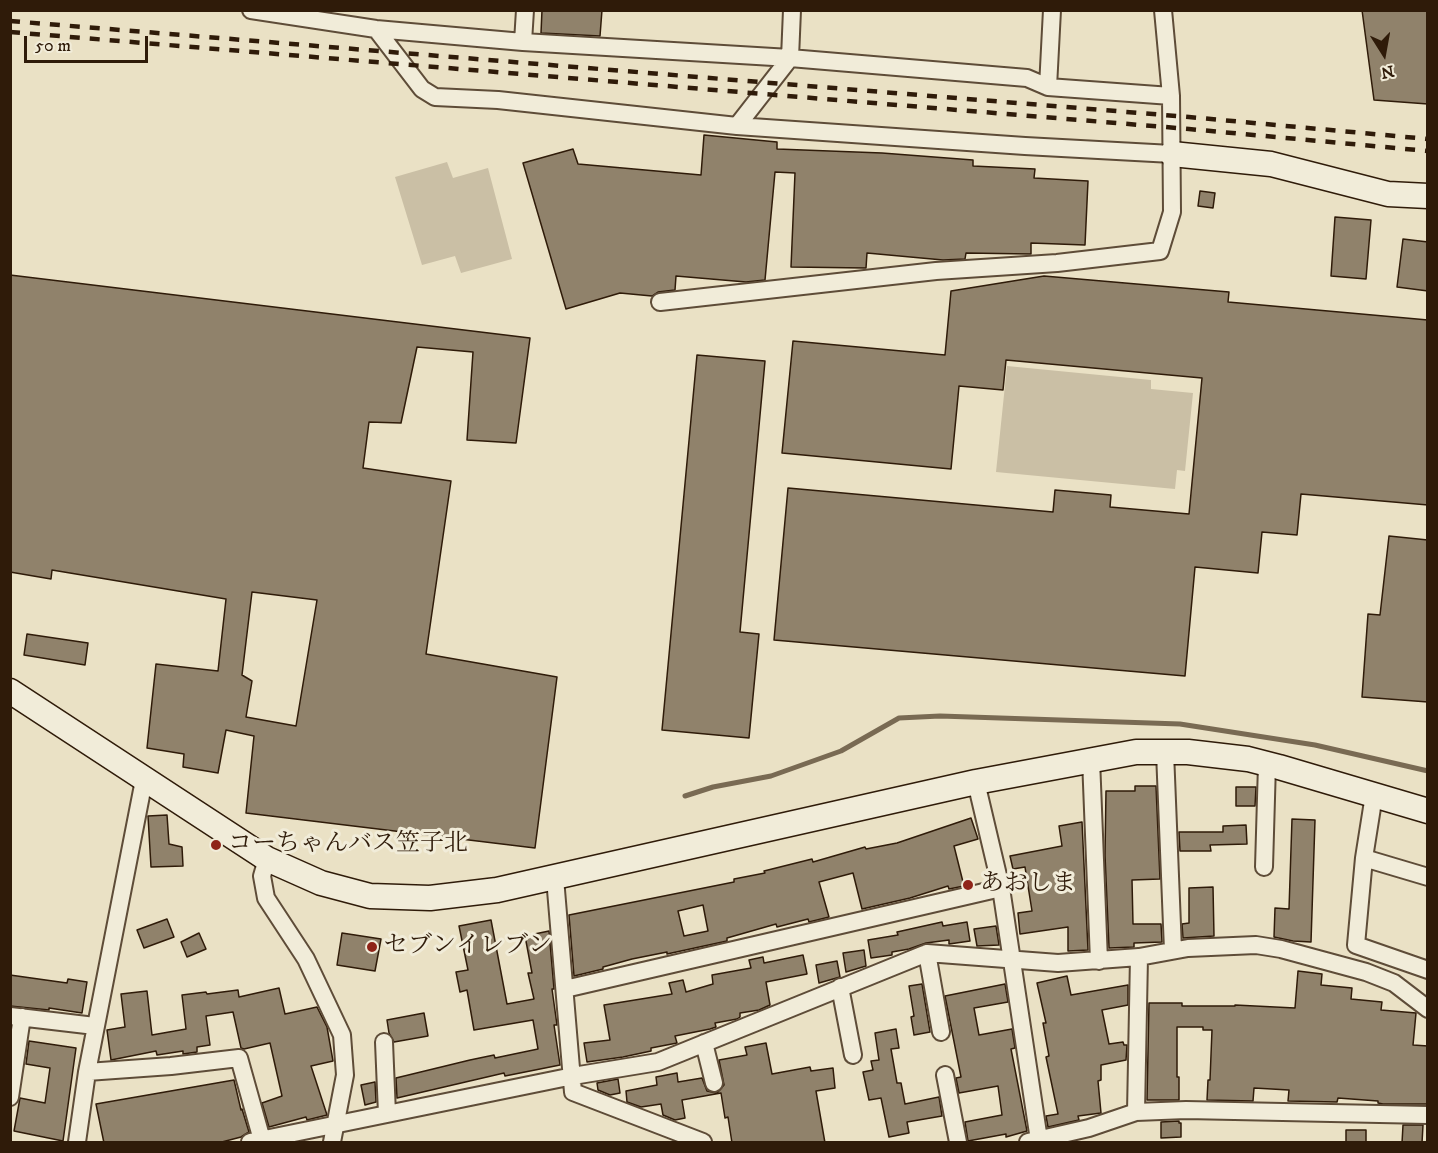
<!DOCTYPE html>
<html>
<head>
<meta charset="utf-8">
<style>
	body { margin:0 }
	#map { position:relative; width:1438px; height:1153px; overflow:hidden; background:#eae1c5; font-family:"IM FELL DW Pica",serif }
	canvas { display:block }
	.frame { position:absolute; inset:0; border:12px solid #2f1b09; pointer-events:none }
	.north { position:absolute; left:1354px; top:24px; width:60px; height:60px; -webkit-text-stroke:4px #f1ecd9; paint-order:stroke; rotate:169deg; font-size:16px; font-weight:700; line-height:24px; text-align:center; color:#2f1b09 }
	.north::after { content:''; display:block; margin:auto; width:21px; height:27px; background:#2f1b09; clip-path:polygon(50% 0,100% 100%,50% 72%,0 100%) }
	.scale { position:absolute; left:24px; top:36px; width:124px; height:27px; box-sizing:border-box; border:3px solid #2f1b09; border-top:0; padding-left:8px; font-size:18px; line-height:21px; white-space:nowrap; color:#2f1b09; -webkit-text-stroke:4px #f1ecd9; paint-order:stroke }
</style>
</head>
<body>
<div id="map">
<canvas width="1438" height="1153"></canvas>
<div class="frame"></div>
<div class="north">N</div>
<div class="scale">50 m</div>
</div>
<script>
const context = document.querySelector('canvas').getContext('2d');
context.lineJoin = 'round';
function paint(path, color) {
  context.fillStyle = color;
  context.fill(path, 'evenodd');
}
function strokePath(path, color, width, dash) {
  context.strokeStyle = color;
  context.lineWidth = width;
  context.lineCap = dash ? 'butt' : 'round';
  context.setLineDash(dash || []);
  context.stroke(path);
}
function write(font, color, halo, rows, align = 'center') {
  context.font = font + ' "IM FELL DW Pica","Noto Serif JP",serif';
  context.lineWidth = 6;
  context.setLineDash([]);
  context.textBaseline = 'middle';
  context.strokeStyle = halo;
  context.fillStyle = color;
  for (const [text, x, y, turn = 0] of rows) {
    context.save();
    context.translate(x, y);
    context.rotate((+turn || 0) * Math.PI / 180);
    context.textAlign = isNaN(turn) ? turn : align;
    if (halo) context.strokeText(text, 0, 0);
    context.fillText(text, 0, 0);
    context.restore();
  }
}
paint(new Path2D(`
	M447,162L453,178L488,168L512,259L461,273L455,256L422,265L395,177Z
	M1007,366L1151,380V389L1193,393L1185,471L1177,470L1175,489L996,472Z`), '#cabfa5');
strokePath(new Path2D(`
	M685,796L713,787L771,776L841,751L899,718L940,716L1180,724L1315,745L1428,771`), '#796a53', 5);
const building = new Path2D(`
	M542,10H602L600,36L541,33Z
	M1362,10H1428V104L1374,100Z
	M704,135L777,142V149L882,153L973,160V166L1035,169L1034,178L1088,181L1085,245L1031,243V254L966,253L965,259L943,260L867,253L866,268L791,267L795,173L775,172L765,280L746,282L676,276L675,290L658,292L652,296L620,293L566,309L523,163L573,149L578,164L701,175Z
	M1200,191L1215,193L1213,208L1198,206Z
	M1335,217L1371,220L1366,279L1331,276Z
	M1403,239L1428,242V291L1397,287Z
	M10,275L530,338L516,443L467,440L473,352L417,347L401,423L369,422L363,468L451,481L426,654L557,677L535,848L246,813L254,736L226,730L218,773L183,767L184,754L147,748L156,664L218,671L226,599L52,570L51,579L10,572ZM252,592L317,600L296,726L246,717L252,681L242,675Z
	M1044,276L1229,292L1228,302L1428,320V505L1301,494L1297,535L1262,532L1258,573L1195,567L1185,676L774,640L788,488L1053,512L1055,490L1111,495L1110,507L1189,514L1202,378L1006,360L1003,390L959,386L951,469L782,453L793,341L945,355L951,291Z
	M697,355L765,361L740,632L759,634L749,738L662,730Z
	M1389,536L1428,540V702L1362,697L1368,614L1380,615Z
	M27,634L88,643L85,665L24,655Z
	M1135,786H1156L1160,879L1132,880L1133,924H1161L1162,942L1134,943V947L1109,948L1105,855L1106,791H1135Z
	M1236,787H1256L1255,806H1236Z
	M167,815L169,844L182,847L183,866L151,867L148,816Z
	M971,818L978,839L954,846L964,886L949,889L948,886L910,898L862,909L853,873L819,882L829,917L809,922L808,919L777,927L776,924L727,938V941L667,954V952L632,959L603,967V969L574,976L569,915L734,882V879L765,873L764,871L812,859L813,862L865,847L866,849L897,843ZM703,905L708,931L684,936L678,911Z
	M1292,819L1315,820L1311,942L1293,941L1274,937L1275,908L1289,909Z
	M1082,822L1088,950L1068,951V927L1020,934L1018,913L1032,911L1025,867L1013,869L1010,856L1062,846L1059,826Z
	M1246,825L1247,844L1210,845L1211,851H1180L1179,832H1223V826Z
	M1213,887L1214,936L1183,938L1182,924L1189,923V888Z
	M167,919L174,937L144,948L137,930Z
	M491,920L507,1004L534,999L528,973H532L525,936L549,931L554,989H552L557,1025H554L560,1065L505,1076L504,1073L397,1098L396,1078L470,1060L494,1055L495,1058L538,1049L533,1020L474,1030L467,990L460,992L456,972L468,970L459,926Z
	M942,922L943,926L967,922L970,941L949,944V940L926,943L909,949L892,952V955L871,958L868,940L898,935L897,932Z
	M996,926L999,945L977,946L974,929Z
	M199,933L206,949L187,957L181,942Z
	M342,933L381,939L375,971L337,965Z
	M864,950L866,966L846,972L843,953Z
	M803,955L807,974L766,982L770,1005L759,1010L740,1013V1017L737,1019L715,1023L716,1027L710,1029L675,1036L677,1043L651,1048V1051L623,1057L587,1062L584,1043L610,1040L604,1005L672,994L669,983L683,980L686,992L713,984L712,975L751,968L749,960L763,957L764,963Z
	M837,961L840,977L819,983L816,965Z
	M1298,971L1322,974L1321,985L1352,988L1351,999L1382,1002L1381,1010L1416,1013L1413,1045L1428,1046V1104H1383L1378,1103V1101L1338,1098L1337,1102L1288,1101L1289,1090L1254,1088L1253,1101L1207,1100L1208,1080H1210L1212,1030H1203V1027H1177V1077H1179V1100H1147L1149,1003H1182V1006H1235V1005L1295,1008Z
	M10,975L67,983L68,979L87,982L82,1013L49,1008V1010L10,1006Z
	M1067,976L1071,995L1128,985V1005L1102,1010L1109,1044L1123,1042L1124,1045H1127L1126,1060L1101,1065V1080L1098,1081L1101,1113L1078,1116L1079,1120L1048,1127L1046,1116L1058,1114L1046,1057L1049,1056L1043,1023H1046L1037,983Z
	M922,984L930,1032L914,1035L911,1017L914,1016L909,986Z
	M1005,984L1008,1002L974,1008L979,1035L1012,1029L1015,1048L1011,1049L1027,1131L1006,1137V1134L968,1141L965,1122L1002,1115L998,1086L959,1093L956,1078L961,1077L945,996Z
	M279,988L285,1014L317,1007L327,1027L333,1061L311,1066L327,1115L307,1120L306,1117L269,1127L262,1103L282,1096L270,1043L244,1049L241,1048L233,1012L206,1016L210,1045L197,1047V1052L183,1054V1051L157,1055L156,1051L111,1060L107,1030L125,1027L121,994L147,991L152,1035L186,1029L182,995L206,992L207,994L238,990L239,997Z
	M424,1013L428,1036L394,1042L389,1033L387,1020Z
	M896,1029L899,1048L891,1049L897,1083H901L905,1104L939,1097L942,1116L907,1122L909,1133L889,1137L881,1098L869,1100L863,1072L873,1070L871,1061L879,1060L875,1033Z
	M29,1041L76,1048L63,1141L14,1131L20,1098L45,1103L50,1068L26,1064Z
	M766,1043L772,1074L810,1067L811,1071L833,1068L835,1088L816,1091L825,1143H732L728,1117L725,1118L721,1093L682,1100L685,1118L675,1120L663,1115L661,1104L641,1107L627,1102L626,1091L657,1085L656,1077L677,1073L678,1082L702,1078L707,1091L717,1093L724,1085L719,1060L747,1055L745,1047Z
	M618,1079L620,1093L610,1095L598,1090L597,1083Z
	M234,1080L241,1110L242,1109L249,1132L241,1137L218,1143H104L96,1104Z
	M375,1082L376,1102L365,1105L361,1085Z
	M1179,1121V1123H1181V1137L1161,1138V1122Z
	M1403,1125H1423L1422,1143H1402Z
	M1346,1130H1366V1143H1346Z`);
paint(building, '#90826b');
strokePath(building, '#2f1b09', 1.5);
const street = new Path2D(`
	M251,10L376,29L523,42L790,58L1027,78L1048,87L1171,96
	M376,29L422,89L435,97L498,100L737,126L1025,146L1172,154
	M523,42L525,10
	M1048,87L1052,10
	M737,126L790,58L792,10
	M660,302L936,271L1057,263L1160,251L1172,212L1171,96L1163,10
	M1165,752L1173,950
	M1091,759L1099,961
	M976,782L1001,888L1039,1140
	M1374,795L1364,858L1356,945L1428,970
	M1364,858L1428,877
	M267,859L262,876L266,898L306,959L342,1035L345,1075L332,1142
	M1264,867L1267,764
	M555,878L573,1092L703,1142
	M927,953L941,1032
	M840,987L853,1055
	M565,989L1001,888
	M10,1016L95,1026
	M384,1042L387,1114
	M704,1043L714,1083
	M87,1072L171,1066L239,1058L262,1140
	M945,1075L958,1142
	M10,1097L22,1017
	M1136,1112L1139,957
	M77,1142L87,1072L144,780
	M250,1142L573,1076L658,1062L927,953L1058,963L1139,957L1188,948L1256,945L1281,949L1366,972L1394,983L1428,1009
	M1028,1142L1089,1128L1136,1112L1186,1110L1428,1115`);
const secondary = new Path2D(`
	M1172,154L1271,164L1388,194L1428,196
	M10,691L267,859L321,883L370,896L430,898L497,890L976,782L1136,752H1188L1248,759L1279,767L1428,811`);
strokePath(street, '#5e4c38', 20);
strokePath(secondary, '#2f1b09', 27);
strokePath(street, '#f1ecd9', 16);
strokePath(secondary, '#f1ecd9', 24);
strokePath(new Path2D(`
	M10,21L1189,117L1428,139
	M10,32L1189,129L1428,151`), '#2f1b09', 4.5, [10, 10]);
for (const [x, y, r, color] of [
	[216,845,6,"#8f2418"],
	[968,885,6,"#8f2418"],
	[372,947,6,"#8f2418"]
]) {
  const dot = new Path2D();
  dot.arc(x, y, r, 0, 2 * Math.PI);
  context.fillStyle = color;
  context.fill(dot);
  strokePath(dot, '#f1ecd9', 2);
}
write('24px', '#2f1b09', '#f1ecd9', [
	["コーちゃんバス笠子北",228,845],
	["あおしま",980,885],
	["セブンイレブン",384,947]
], 'left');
</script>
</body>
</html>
